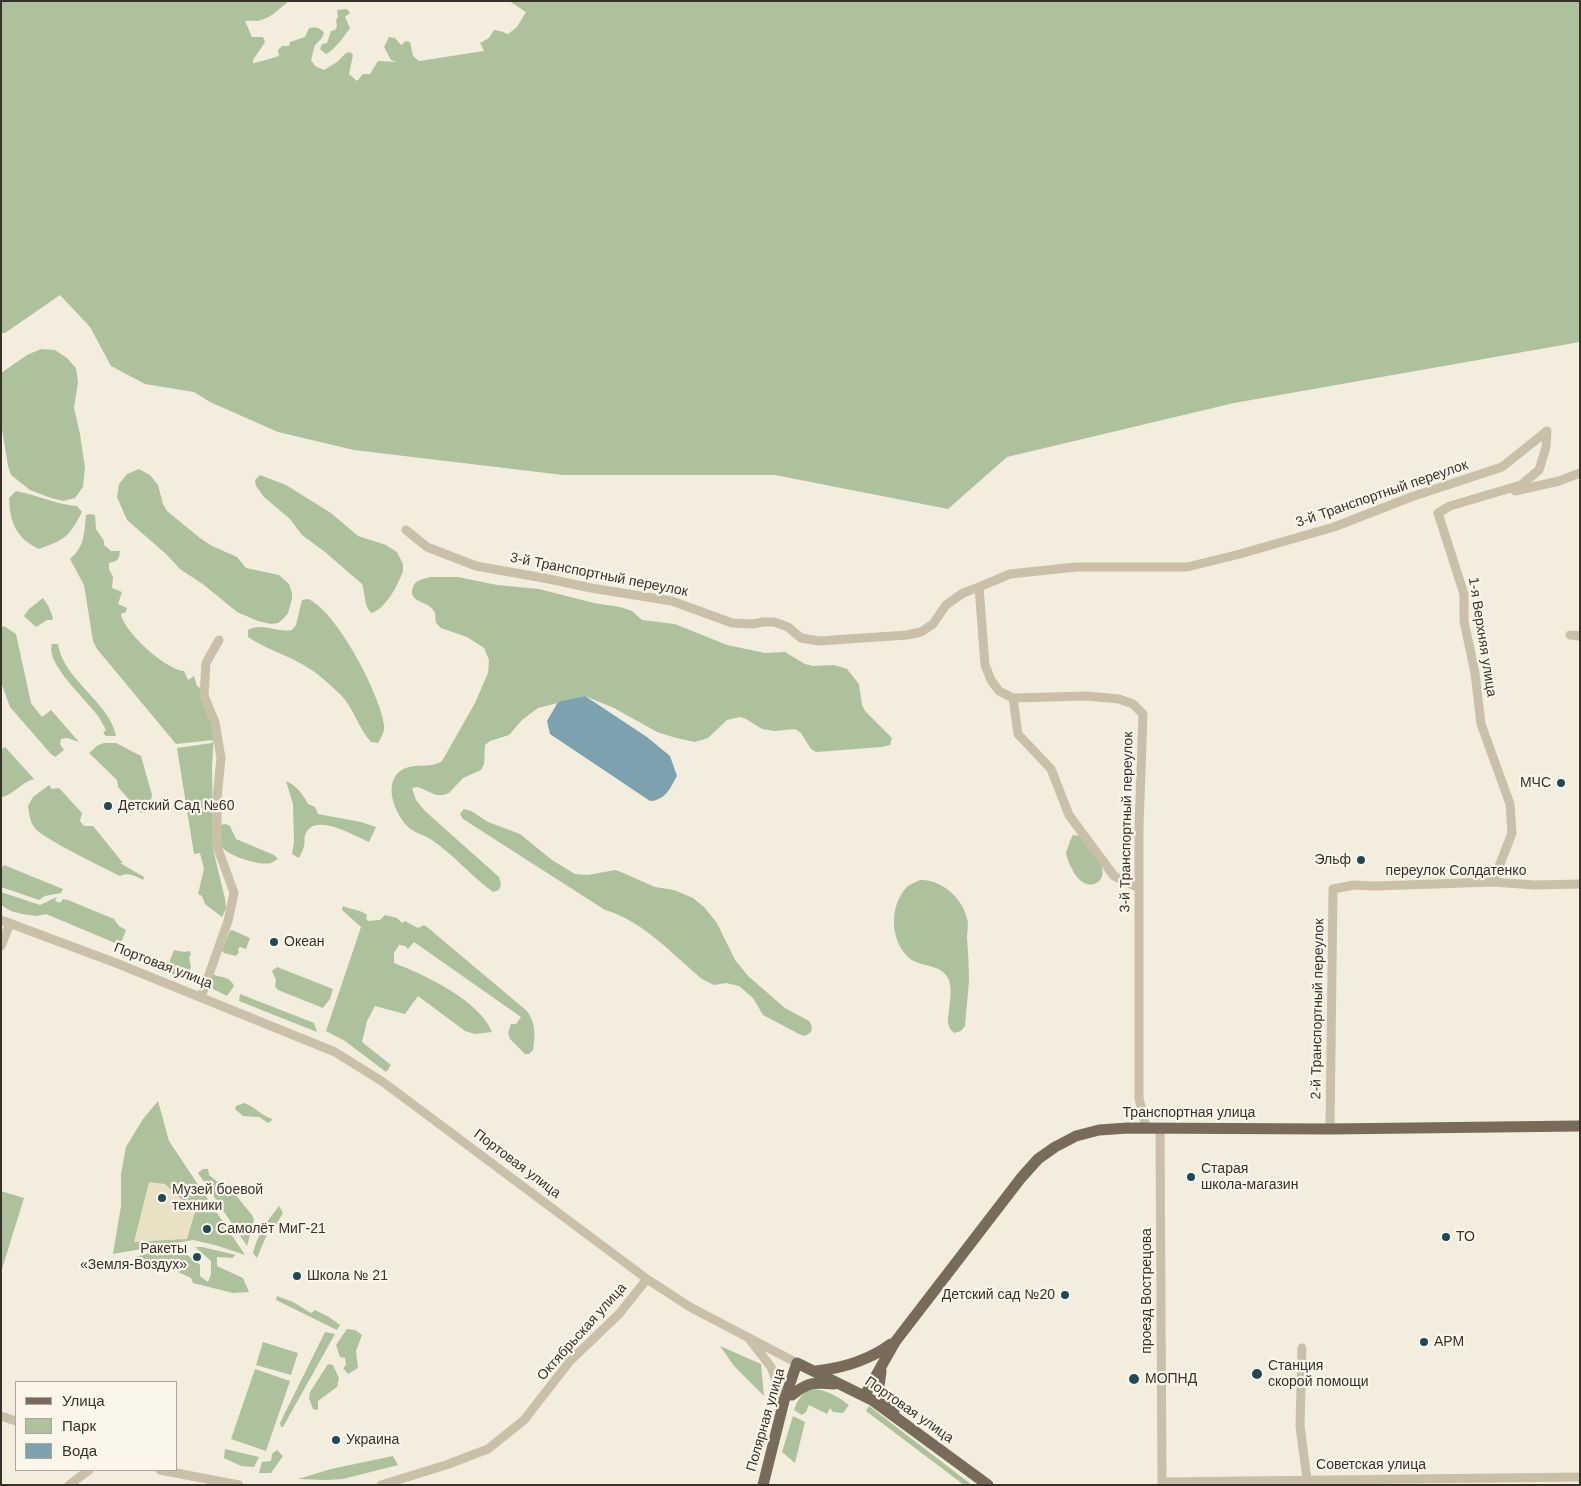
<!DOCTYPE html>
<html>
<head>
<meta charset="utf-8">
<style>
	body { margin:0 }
	#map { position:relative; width:1581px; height:1486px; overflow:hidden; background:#f2eddd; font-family:Helvetica,sans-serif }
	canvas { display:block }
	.frame { position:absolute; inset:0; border:2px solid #383129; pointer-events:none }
	.legend { position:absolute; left:15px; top:1381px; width:162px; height:90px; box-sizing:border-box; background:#faf6ea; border:1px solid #aca79d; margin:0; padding:6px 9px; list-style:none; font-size:15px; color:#383129 }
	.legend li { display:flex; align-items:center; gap:10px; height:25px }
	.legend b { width:25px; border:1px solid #aca79d }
</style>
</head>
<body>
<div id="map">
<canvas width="1581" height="1486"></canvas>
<div class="frame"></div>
<ul class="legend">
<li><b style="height:6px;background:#796b5a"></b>Улица</li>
<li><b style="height:14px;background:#aec19d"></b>Парк</li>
<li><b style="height:14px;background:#7ca2af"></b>Вода</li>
</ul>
</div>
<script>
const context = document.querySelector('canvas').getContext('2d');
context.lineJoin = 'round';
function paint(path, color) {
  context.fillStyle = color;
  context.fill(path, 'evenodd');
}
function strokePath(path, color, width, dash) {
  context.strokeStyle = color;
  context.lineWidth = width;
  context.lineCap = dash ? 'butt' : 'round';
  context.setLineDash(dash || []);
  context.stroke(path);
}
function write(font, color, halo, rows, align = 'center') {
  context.font = font + ' Helvetica,sans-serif';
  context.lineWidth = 4.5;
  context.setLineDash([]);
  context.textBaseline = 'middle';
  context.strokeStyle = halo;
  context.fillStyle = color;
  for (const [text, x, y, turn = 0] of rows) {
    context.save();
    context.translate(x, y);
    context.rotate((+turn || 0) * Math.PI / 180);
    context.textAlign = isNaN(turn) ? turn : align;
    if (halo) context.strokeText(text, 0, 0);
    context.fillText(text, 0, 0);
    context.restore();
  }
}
paint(new Path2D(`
	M1,1H289C281,7 271,18 261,20C256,22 250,20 245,21L252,37H263L265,42L253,60V63C256,63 276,57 279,56L278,50L282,46H289L290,42L305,37L309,28C315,27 320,27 324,33L322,38L315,45L311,60L315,66L324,70L337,62L346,53L350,52L353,55L349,74L357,81L363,74H370L378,61L397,62L391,60L384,47L389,37L395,38L401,45L406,41L410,42L413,56L419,61L484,51L480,43L489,38L494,30L500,31L508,34L517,27L526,12L509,1H1580V342L1234,403L1007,457L948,509L775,475H563L354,450L278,432L210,402L194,392L145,384L111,366L90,327L60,295L5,333H1Z
	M347,9L350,13L345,17L350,28C345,35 335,50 326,54L320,49L322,44L327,43L331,31L335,30L337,26L336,20L338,17L337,10Z
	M41,349L55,350L67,358L76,368L78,382L74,408L80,434L85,468L83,487L75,498L63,501L51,498L30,490L11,475L8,466L1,423V373L27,355Z
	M139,469L150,475L158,485L163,504L167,511L200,538L212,546L237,557L246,568L279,575L289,584L292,593V599L288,613L284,618L278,623L271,624L258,621L237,612L204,585L180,569L166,554L127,520L117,497L119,484L127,474Z
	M260,475L286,485L331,513L358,536L386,545L397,552L403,564V571C398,585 385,610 371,613C363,604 366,595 362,584L325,552L302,535L290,519L264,497L256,486L255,480Z
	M16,491C37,495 55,504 77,506L82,512C68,538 66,539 39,549C16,538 10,523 9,498Z
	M90,514L95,515L96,529L104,541V545L111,551H120C119,561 117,561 109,563V569L113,577L112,588L122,592L118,604L127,608L126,612L121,614C123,631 166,670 184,671L188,680L194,676L197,686L200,688L214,732L212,766L213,849L225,899L226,908L222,917L205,904L202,896L198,894L204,869L200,853L194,854L177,748L212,743L213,740L176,744L97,649L93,641L84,585L70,559C85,546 84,534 86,515Z
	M430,577H458L497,585L539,589L594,603L620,607L632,611L642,620L675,624L727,645L765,653L785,652L805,664L813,666L834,665L841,667L847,669L859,684L862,705L865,711L892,738L890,745L882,747L816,752L811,749L801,733L795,729L775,731L762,729L746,719L740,717L727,720L708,738L695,742L676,738L657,732L614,708L585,696L538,708L522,720L509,735L490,741L485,745L484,764L481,770L463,778L449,793L443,795H436L418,787L412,788L416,800L425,811L499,877L501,884L499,890L493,892C471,876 454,855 432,840C425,835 414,833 408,827C396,815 383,786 399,772C412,761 429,770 442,761L475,703L488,673L489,660L484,648L467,637L441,628L436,623C435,620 436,614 434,611C429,601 407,603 413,587C415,580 423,579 430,577Z
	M43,598L49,607L53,618L52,620H47L36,627L24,616L29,609Z
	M308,599C336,610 381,696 384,725C385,732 381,737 378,743L371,742C358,728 354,708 340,694C331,686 320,675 310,669C291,656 267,650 248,637V630C262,622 277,633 292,630L296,625L302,600Z
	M4,626L16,634L31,703L42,717L51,710L79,742L67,738L61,739L60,744L64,750L55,757L51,754L10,707L1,682V628Z
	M52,644H58C63,680 109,701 116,736H106L103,733L106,730C104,726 101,721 98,716C88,701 45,664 52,644Z
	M104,743H116L141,756L152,795L151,800L147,802L150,809L141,813L118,787L117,780L89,753L98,745Z
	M5,747L34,779C22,782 15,793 3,797L1,796V750Z
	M286,781C297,786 302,793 308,804L315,807L318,814L361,822L376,827L369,842C354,836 314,811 305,835C304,838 305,843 304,846C303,850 301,854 299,858L292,854L294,842L293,804Z
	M49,785L52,789L59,788L82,813L80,821L84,826H93L123,863H120L144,877L143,880C135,876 128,872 120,876C106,869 40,837 35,828C30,822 29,814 28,806L33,797Z
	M464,809L471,811L488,822L520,834L552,860L575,874L588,875L615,870L621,872L655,887L674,890L693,898L704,907L717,923L735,960L748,976L785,1008L809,1021L812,1026L811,1032L805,1036L799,1034L763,1015L753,998L739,986L726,983L714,985L702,979C672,954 643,921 605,910L463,819L460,814Z
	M226,824L230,826L236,839L274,855L278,859C275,860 274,862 271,863C261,866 225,856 221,845C219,840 220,831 220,825Z
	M1073,835L1080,836C1087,846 1099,857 1102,868C1105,878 1097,887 1087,884C1076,881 1068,863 1066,853L1070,841Z
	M4,865L63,889L61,893L45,896L39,900L1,887V869Z
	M920,880C941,879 963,898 967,919C969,924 967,932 967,938C968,952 969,966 969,980C968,995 966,1011 965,1026L961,1031L954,1033L950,1029L948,1023C948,1009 954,990 948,978C940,963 920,968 908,957C890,940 889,905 907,887C910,884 916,882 920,880Z
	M1,892L40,905L57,897L55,901L60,903L63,899L68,900L114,919L119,926L126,930L120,945L46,914L37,916L22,914L11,911L1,905Z
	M343,906C351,910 360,909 367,915L366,918L368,921L380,920L385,915L397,918L402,923L405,921L418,928L424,925L427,927L527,1011C536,1023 535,1036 533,1050L529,1054H525L510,1039L508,1033L511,1024H516L521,1017L414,942L408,949L405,946L399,945L394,953V963C425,975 479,1000 492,1032L475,1034L465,1031L418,996L405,1014L375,1006L367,1021L362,1042L391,1065L386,1072L345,1041L326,1031L361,927L342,910Z
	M232,930L250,938L246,949L240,947L238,949L239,952L236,956L224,953L222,950L230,931Z
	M174,950L184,952L189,951L191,954L189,958L191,967L189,971L197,980L194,984L168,972L164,965L165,962L169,963Z
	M277,967L333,989L330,999L323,1008L278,990L275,986L276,980L272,971Z
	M212,974C221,978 230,976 234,986L227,996L207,986Z
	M240,994L314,1023L317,1032L239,1001Z
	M158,1101L169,1141L245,1255L215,1245L193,1240L113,1254L121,1206V1174L126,1147L143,1119Z
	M244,1103C254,1106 260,1115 272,1119L271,1121L268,1123L259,1117L243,1116L235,1109L236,1106Z
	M203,1169H208L209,1175L223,1186L234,1193L252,1215L254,1220L247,1246L198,1173Z
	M1,1191L24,1198L1,1272Z
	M279,1206L283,1213L276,1225L267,1234L257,1258L253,1253C257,1235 268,1220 279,1206Z
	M195,1247H202L236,1255L232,1258L217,1257V1266L243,1278L249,1292L233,1293L193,1283L191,1278L178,1272L179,1263L172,1259L157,1268L134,1262V1257C164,1251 175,1242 200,1265V1276L208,1282L211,1274V1261Z
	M277,1296L293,1302L311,1313L315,1310L329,1317L340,1325L337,1330L276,1300Z
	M347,1329L355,1330L362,1335L356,1351L358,1368L348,1374L343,1368L346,1365L345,1358L340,1357L336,1345Z
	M325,1332L335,1334L283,1427H281L280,1423Z
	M263,1342L298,1353L291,1375L256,1365Z
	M720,1346L761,1364L764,1396L734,1366Z
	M328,1364L333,1365L339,1378L337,1387L318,1401V1410L313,1409L309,1398L310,1392Z
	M255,1369L290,1381L266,1451L231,1439Z
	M810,1389C824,1388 839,1397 849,1405L843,1413L833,1412L830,1408L827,1414L809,1405L806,1412L802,1415L794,1410C797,1401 801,1394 810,1389Z
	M869,1406L972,1485H964L866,1411Z
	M793,1416L805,1422L795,1463L782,1452Z
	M225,1449L259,1457L254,1467L241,1466L224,1458Z
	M277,1450L283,1456L271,1473H259L262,1462L271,1461L272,1454Z
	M393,1456L398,1465L343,1479L327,1480L298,1479L331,1469Z`), '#aec19d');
paint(new Path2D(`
	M149,1182L165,1184L195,1212L187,1239L134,1242Z`), '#eae1c5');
paint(new Path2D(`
	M585,696L647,737L670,756L677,776C670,788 666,800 650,801L550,734L547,721L558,702Z`), '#7ca2af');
strokePath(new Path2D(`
	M1515,491L1559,481L1580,473
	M406,530L427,547L476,566L549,579L591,588L672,601L732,623L753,624L763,622H774L788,627L801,638L819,641L907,635L921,632L933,624L946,605L963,593L979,587
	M1570,635L1580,636
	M1013,698L1018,734L1051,769L1069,815L1114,876L1139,888
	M1493,882L1512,833L1510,804L1481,724L1475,673L1464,621V594L1438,513L1450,506L1521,485L1539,470L1546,447L1547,431
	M1,920L116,963L335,1052L383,1082L647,1279L690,1307L797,1363
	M1,946L10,923
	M201,997L228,921L234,893L217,846V798L221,758L215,722L204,696L206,663L219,640
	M1160,1127L1162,1485
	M1146,1128L1139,1098V827L1143,714L1133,704L1119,699L1087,696L1013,698L999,691L991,680L985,665L979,587L1010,574L1076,567H1187L1240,554L1334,527L1411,497L1502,467L1547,431
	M1330,1129L1333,889L1354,885L1375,886L1493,882L1534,885L1580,884
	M750,1340L771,1367L776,1380L781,1408
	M1302,1348L1300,1426L1307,1479
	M1,1416L16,1421
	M160,1470L239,1485
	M1162,1482L1580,1477
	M69,1485L89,1470
	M381,1485L446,1465L488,1449L524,1420L570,1361L619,1314L647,1279`), '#cabfa9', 9);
strokePath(new Path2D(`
	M816,1371C844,1368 869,1360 891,1344
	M881,1371L879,1387L894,1411
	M792,1395C808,1382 814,1382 834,1384
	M865,1395L895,1342L1021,1178L1038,1159L1055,1147L1076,1136L1099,1130L1128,1128L1330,1129L1580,1126
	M763,1485L784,1401L797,1363L872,1400L988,1485`), '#796b5a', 11);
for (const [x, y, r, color] of [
	[1561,783,5,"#1f4959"],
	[108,806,5,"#1f4959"],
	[1361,860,5,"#1f4959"],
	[274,942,5,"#1f4959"],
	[1191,1177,5,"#1f4959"],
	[162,1198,5,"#1f4959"],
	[207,1229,5,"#1f4959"],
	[1446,1237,5,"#1f4959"],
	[197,1257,5,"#1f4959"],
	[297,1276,5,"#1f4959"],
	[1065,1295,5,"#1f4959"],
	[1424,1342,5,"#1f4959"],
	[1257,1374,6,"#1f4959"],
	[1134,1379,6,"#1f4959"],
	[336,1440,5,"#1f4959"]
]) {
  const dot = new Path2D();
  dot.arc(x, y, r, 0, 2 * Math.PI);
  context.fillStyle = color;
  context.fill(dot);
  strokePath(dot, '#faf6ea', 2);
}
write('14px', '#383129', '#faf6ea', [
	["3-й Транспортный переулок",1382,494,-19],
	["3-й Транспортный переулок",599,575,11],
	["1-я Верхняя улица",1482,637,81],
	["3-й Транспортный переулок",1127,822,-89],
	["переулок Солдатенко",1456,871],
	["Портовая улица",163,966,21],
	["2-й Транспортный переулок",1318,1009,-89],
	["Транспортная улица",1189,1113],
	["Портовая улица",517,1164,37],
	["проезд Вострецова",1147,1291,-90],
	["Октябрьская улица",582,1332,-48],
	["Портовая улица",909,1410,35],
	["Полярная улица",766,1420,-74],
	["Советская улица",1371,1465]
]);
write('14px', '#383129', '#faf6ea', [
	["МЧС",1551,783,"right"],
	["Детский Сад №60",118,806],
	["Эльф",1351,860,"right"],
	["Океан",284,942],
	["Старая",1201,1169],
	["школа-магазин",1201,1185],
	["Музей боевой",172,1190],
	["техники",172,1206],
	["Самолёт МиГ-21",217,1229],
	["ТО",1456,1237],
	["Ракеты",187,1249,"right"],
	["«Земля-Воздух»",187,1265,"right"],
	["Школа № 21",307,1276],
	["Детский сад №20",1055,1295,"right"],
	["АРМ",1434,1342],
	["Станция",1268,1366],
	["скорой помощи",1268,1382],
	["МОПНД",1145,1379],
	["Украина",346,1440]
], 'left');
</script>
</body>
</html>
